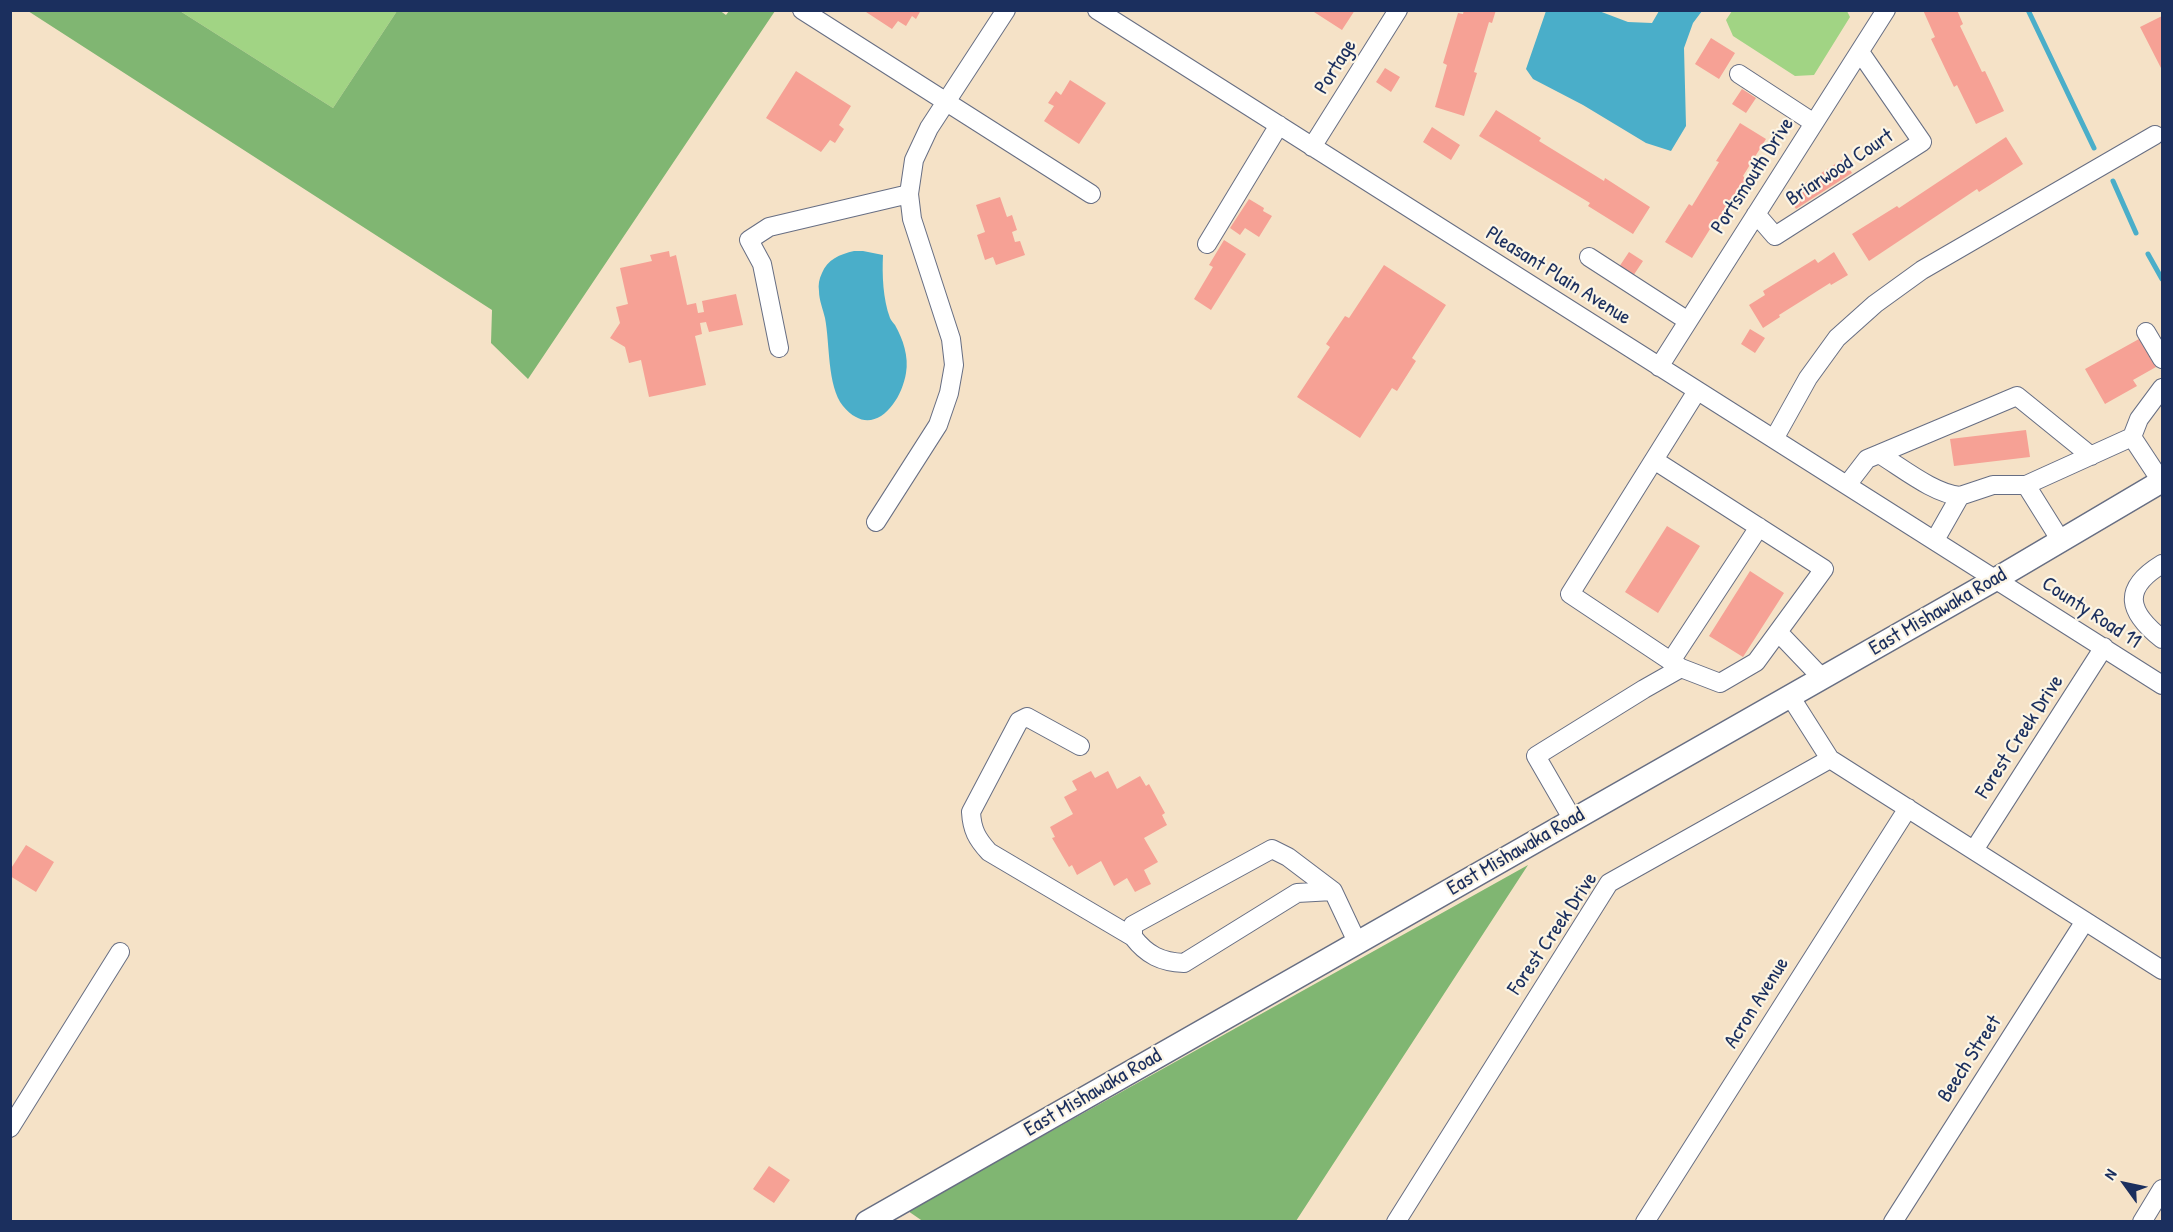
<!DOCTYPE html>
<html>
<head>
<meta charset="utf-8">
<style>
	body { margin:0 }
	#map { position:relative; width:2173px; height:1232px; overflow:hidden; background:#f5e2c7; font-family:"Patrick Hand",sans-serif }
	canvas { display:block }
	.frame { position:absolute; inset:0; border:12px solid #1b2f5e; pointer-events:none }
	.north { position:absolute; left:2095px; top:1154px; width:60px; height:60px; -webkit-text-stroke:4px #fcf5e5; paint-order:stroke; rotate:303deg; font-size:16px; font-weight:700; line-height:24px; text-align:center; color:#1b2f5e }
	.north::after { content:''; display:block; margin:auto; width:21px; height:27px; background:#1b2f5e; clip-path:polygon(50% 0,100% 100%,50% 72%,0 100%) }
</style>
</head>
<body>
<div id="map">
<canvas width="2173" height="1232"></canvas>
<div class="frame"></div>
<div class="north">N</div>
</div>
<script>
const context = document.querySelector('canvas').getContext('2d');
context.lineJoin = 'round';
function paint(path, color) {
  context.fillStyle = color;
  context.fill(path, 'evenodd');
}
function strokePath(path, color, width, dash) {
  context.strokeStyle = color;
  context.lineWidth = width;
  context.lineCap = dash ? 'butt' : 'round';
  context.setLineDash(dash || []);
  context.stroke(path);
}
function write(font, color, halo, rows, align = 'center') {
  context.font = font + ' "Patrick Hand",sans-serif';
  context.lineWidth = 4.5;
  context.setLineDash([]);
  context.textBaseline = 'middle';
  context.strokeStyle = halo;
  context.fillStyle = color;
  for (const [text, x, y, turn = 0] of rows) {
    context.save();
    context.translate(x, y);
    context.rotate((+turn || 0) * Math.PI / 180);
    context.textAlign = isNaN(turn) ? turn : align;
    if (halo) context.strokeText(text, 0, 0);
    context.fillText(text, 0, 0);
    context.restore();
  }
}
paint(new Path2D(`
	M180,11H397L333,108Z
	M1732,11H1847L1850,17L1814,75L1795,76L1733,36L1726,20Z`), '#a1d484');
paint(new Path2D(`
	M719,10L726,15L729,11H775L528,379L491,343L492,310L28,11H180L333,108L397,11Z
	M1528,865L1296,1221L924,1222L908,1211Z`), '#80b672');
paint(new Path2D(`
	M1546,11H1599L1628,22L1652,23L1659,11H1702L1693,23L1684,48L1686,126L1671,151L1646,143L1583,105L1533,79L1526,69Z
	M854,251H863L883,255C882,275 883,299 890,318C891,320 893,323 895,325C903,339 909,357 906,373C901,404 872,441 843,406C827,386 830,343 825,318C823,309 819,300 819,291C818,285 819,279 822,273C827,260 840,254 854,251Z`), '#4aaec9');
strokePath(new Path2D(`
	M2028,10L2094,148
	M2113,181L2136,233
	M2148,254L2162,279`), '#4aaec9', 5);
paint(new Path2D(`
	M867,10H921L916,19L912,16L906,26L898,21L892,29L866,12Z
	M1316,10H1355L1342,30L1314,12Z
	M1464,10H1496L1492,23L1489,22L1474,72L1477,73L1464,116L1435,107L1447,65L1443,63L1458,13L1463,14Z
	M1923,10H1957L1963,24L1960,26L1982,72L1985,71L2004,111L1976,124L1957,85L1954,87L1931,39L1935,37Z
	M2162,16V70L2140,27Z
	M1711,38L1735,53L1719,79L1695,64Z
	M1385,68L1400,77L1391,92L1376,82Z
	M796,71L851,106L839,125L844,129L835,143L830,140L821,152L766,118Z
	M1070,80L1106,103L1079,144L1044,121L1054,106L1048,103L1056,91L1061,95Z
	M1742,89L1756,98L1746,113L1732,104Z
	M1496,110L1541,138L1539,141L1604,181L1605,178L1650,207L1633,234L1588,206L1590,203L1479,136Z
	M1740,123L1766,139L1743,176L1746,179L1718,223L1715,221L1692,258L1665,242L1689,204L1692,206L1719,162L1716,161Z
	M1432,127L1460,145L1451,160L1423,142Z
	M2006,137L2023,164L1979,192L1977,189L1869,261L1852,234L1897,206L1899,208Z
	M1843,159L1852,173L1796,209L1787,195Z
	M1000,197L1007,217L1012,215L1017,230L1012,232L1015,242L1020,241L1025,255L996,265L993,257L985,260L977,235L985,232L976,205Z
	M1249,199L1264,208L1263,211L1272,216L1259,237L1245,228L1240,235L1230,228Z
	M1224,240L1246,254L1211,310L1194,299L1213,267L1209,265Z
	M669,251L670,257L676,255L687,305L696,303L698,313L704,312L702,301L736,294L743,325L709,332L706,322L700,323L702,334L695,336L706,385L649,397L641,360L629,363L625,347L610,338L620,323L616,307L628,304L620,268L652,261L650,255Z
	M1629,252L1643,261L1633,276L1619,267Z
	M1834,252L1848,275L1831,285L1830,283L1779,315L1780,317L1763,328L1749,305L1765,295L1763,291L1815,259L1818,263Z
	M1384,265L1446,305L1412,358L1416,361L1397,391L1392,388L1360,438L1297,397L1330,347L1326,344L1345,316L1349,318Z
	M1750,329L1765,338L1755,353L1741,344Z
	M2139,339L2156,367L2133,380L2137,386L2105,404L2085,369Z
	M2026,430L2030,457L1954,466L1950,439Z
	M1667,526L1700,546L1658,613L1625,592Z
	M1750,571L1784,593L1743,657L1709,636Z
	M1091,771L1095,778L1108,771L1117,789L1140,776L1146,786L1149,784L1165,813L1162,815L1167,825L1144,838L1158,862L1144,870L1151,884L1135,892L1127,878L1114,886L1101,861L1077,875L1072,865L1069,867L1052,838L1055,837L1050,827L1073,814L1064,797L1077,790L1072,781Z
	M26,845L54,862L36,892L10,876V870Z
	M769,1166L790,1180L774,1203L753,1189Z`), '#f6a195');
const minor = new Path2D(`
	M802,10L1091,194
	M1097,10L2162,685
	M1739,74L1814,123
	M1312,147L1398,10
	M1756,214L1775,236L1922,142L1860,52
	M1207,244L1279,125
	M1589,257L1688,321
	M2146,332L2162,359
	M779,348L762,264L749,240L769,227L909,194
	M1659,367L1886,10
	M1774,439L1808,378L1837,338L1875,304L1922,270L2155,135
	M1879,454L2017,396L2091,456
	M1654,460L1824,569L1756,662L1720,683L1681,668
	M2161,481L2132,437L2139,419L2162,388
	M1847,485L1867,459L1879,454C1901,467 1934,494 1960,496L1993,485H2026L2132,437
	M2026,485L2061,541
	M876,522L938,425L949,393L954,365L951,339L912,219L909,194L914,160L929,128L1006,10
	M1935,540L1960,496
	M2162,564C2121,589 2128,612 2162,639
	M1779,633L1822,678
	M1671,661L1759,527
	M1790,696L1830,759L2162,970
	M1080,746L1027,717L1019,721L971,812C972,830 977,839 989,852L1133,937
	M1573,820L1536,756L1644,689L1681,668L1570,594L1697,391
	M1974,850L2104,647
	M1333,891L1288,857L1272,849L1133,925V937C1147,955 1161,962 1184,963L1297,893L1333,891L1357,942
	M10,1128L120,952
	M1396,1222L1609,883L1830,759
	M1645,1222L1908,808
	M1893,1222L2085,921
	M2142,1222L2162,1189`);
const major = new Path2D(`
	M867,1222L1996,579L2162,481`);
strokePath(minor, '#676e83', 20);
strokePath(major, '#676e83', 25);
strokePath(minor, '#fff', 18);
strokePath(major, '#fff', 22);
write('21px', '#1b2f5e', '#fcf5e5', [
	["Portage",1336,67,-58],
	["Briarwood Court",1840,168,-33],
	["Portsmouth Drive",1753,176,-57],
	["Pleasant Plain Avenue",1558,276,32],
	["East Mishawaka Road",1938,612,-30],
	["County Road 11",2091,613,33],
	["Forest Creek Drive",2020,737,-57],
	["East Mishawaka Road",1516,852,-30],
	["Forest Creek Drive",1553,934,-56],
	["Acron Avenue",1757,1003,-58],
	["Beech Street",1970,1059,-57],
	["East Mishawaka Road",1093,1093,-30]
]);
</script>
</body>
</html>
